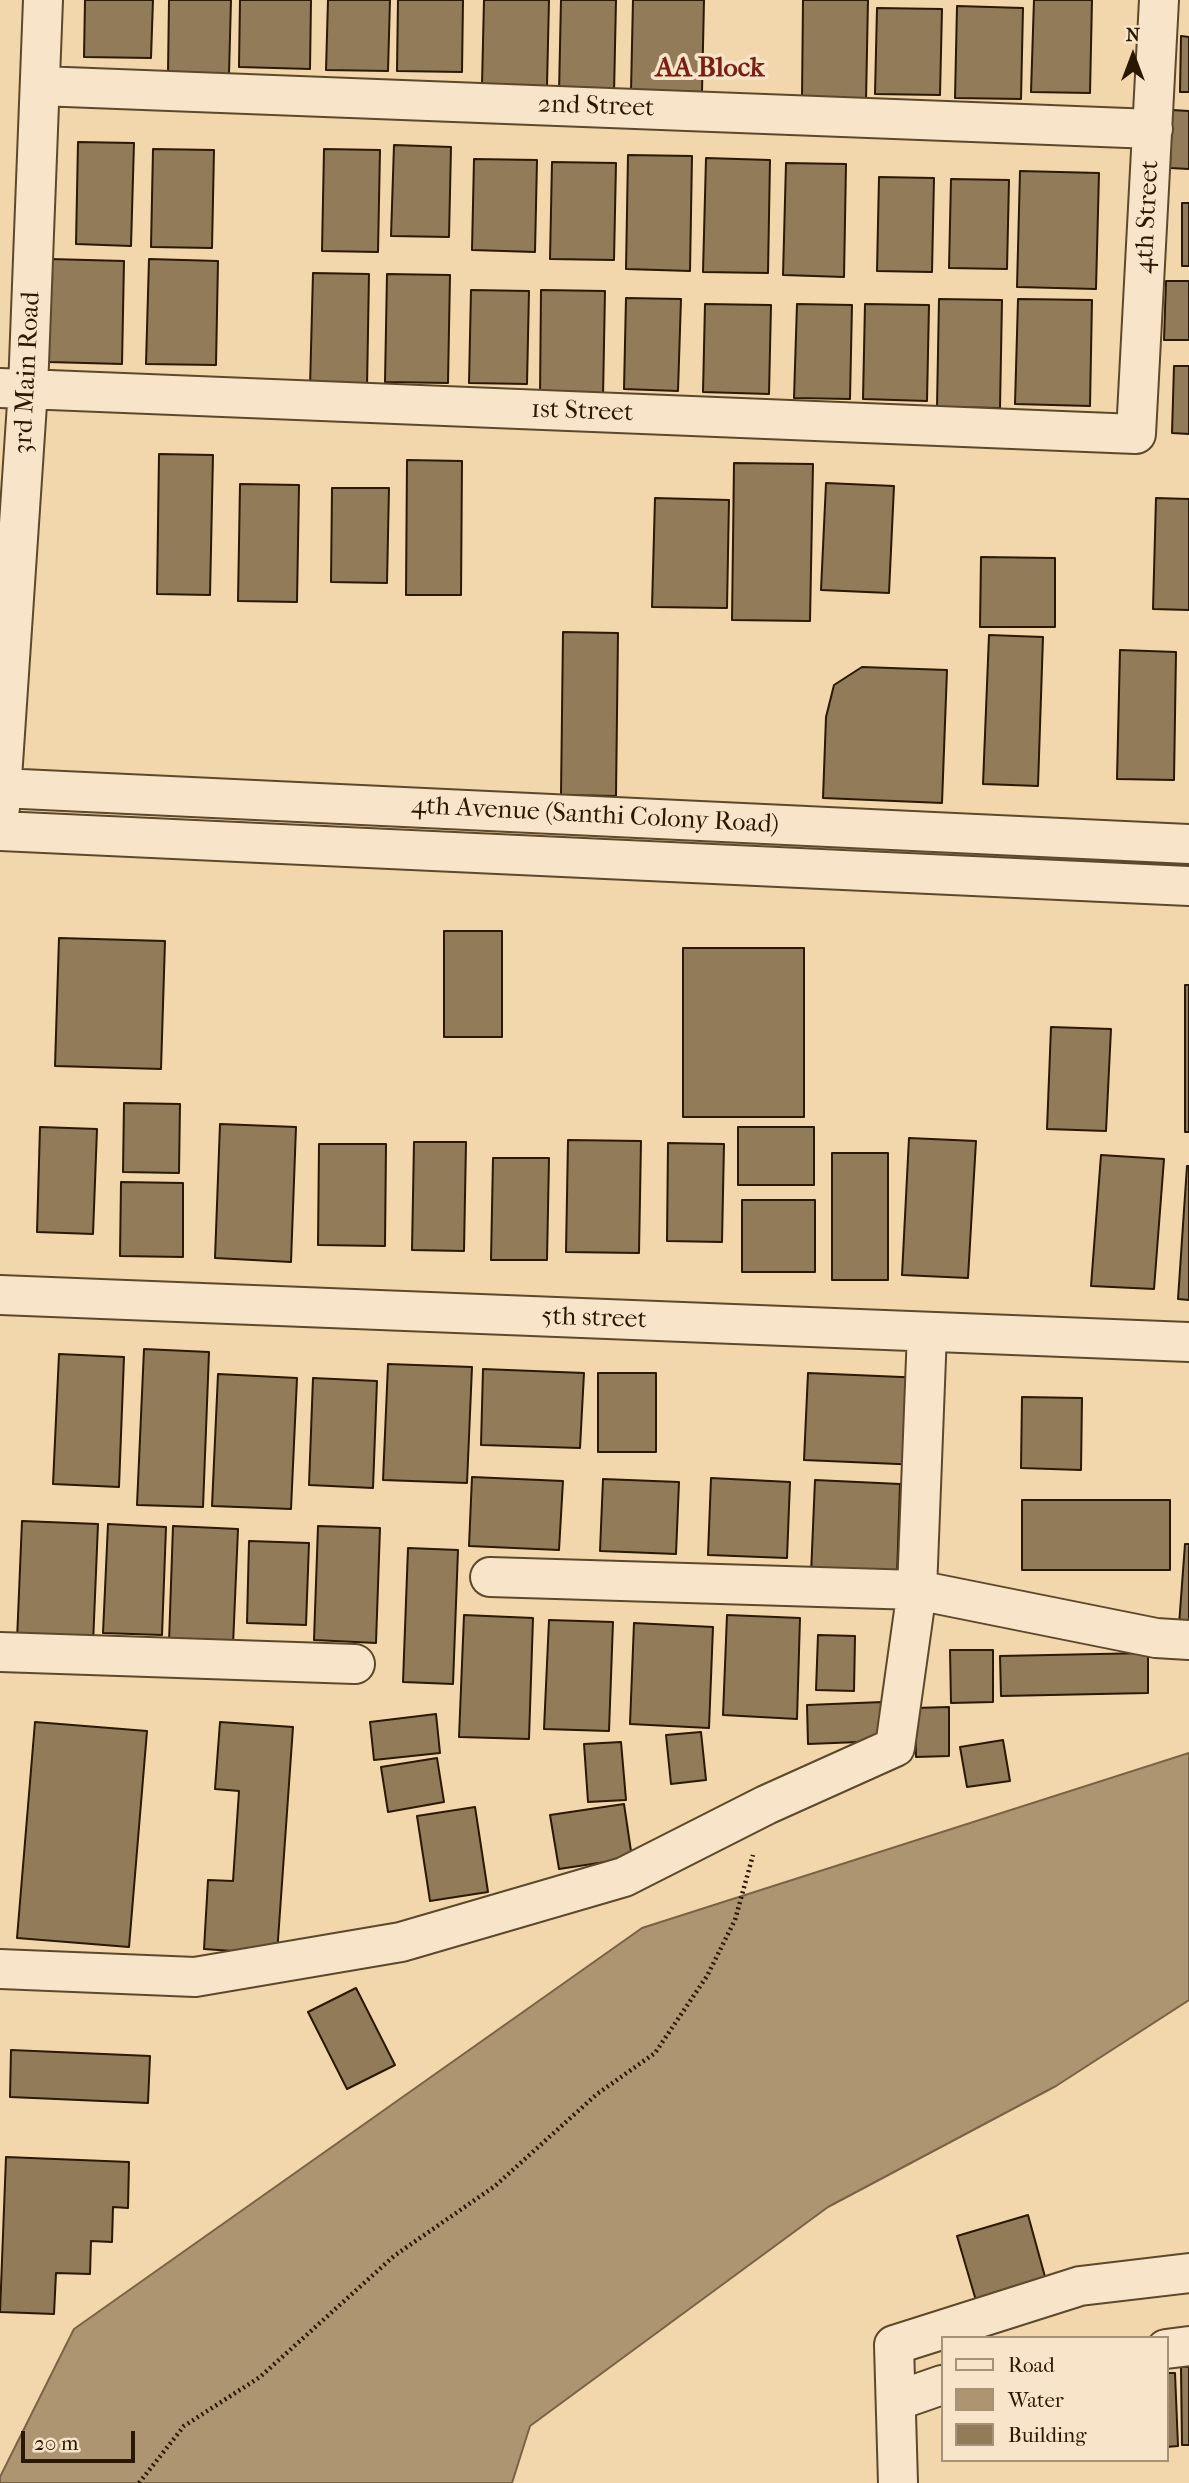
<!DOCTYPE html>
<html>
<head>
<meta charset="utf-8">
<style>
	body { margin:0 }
	#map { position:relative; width:1189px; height:2483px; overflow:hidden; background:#f2d6ac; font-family:"IM FELL French Canon",serif }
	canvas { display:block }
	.legend { position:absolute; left:941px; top:2336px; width:228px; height:126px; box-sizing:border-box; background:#f7e4c9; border:2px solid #a59279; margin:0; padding:9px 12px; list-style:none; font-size:21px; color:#2a1800 }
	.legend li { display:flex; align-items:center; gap:14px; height:35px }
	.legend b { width:35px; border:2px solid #a59279 }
	.north { position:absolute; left:1098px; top:21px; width:70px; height:70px; -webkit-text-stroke:5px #f7e4c9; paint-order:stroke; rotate:0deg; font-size:19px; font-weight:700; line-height:28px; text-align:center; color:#2a1800 }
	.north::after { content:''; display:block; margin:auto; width:24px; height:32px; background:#2a1800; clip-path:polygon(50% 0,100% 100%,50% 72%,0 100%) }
	.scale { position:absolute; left:21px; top:2431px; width:114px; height:32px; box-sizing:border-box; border:4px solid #2a1800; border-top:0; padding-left:9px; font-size:21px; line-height:24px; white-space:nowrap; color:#2a1800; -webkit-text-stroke:5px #f7e4c9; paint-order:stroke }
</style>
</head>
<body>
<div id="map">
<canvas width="1189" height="2483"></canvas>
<ul class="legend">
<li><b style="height:9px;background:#f7e4c9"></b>Road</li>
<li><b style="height:19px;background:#ae9572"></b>Water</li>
<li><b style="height:19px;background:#927b59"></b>Building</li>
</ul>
<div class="north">N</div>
<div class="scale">20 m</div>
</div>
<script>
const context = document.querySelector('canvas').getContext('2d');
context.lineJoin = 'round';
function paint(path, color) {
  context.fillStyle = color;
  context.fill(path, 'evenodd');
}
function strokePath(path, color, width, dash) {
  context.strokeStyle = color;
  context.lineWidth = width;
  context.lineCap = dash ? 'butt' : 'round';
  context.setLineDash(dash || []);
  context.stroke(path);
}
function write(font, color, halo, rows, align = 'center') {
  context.font = font + ' "IM FELL French Canon",serif';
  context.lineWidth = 7;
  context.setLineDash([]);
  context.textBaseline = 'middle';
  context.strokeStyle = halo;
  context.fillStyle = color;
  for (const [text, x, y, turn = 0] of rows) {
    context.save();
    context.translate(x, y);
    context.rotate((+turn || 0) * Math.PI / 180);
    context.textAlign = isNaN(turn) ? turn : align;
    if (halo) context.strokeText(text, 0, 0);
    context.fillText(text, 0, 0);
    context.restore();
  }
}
const water = new Path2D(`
	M1189,1753V2000L1056,2086L828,2207L530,2426L512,2483H0V2477L74,2329L642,1928Z`);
paint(water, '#ae9572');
strokePath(water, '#796344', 2);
const building = new Path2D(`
	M85,0H153L151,58L84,57Z
	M169,0H231L229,74L168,73Z
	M240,0H311L310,69L239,67Z
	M328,0H390L388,71L326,70Z
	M398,0H463L462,72L397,71Z
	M484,0H549L547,86L482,85Z
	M561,0H616L614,94L559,93Z
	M633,0H704L702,92L631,91Z
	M803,0H868L866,101L802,99Z
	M1034,0H1092L1090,93L1031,92Z
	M957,6L1023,8L1021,99L955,98Z
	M877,8L942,9L940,95L875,94Z
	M1181,36L1189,37V92H1180Z
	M1172,110L1189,111V169L1170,168Z
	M78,142L134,143L131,246L76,244Z
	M394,145L451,147L449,237L391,236Z
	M153,149L214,150L212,248L151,247Z
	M324,149L380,150L378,252L322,251Z
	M628,155L692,156L690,271L626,269Z
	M706,158L770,160L768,273L703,272Z
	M474,159L537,160L535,252L472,250Z
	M552,162L616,163L614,260L550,259Z
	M786,163L846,164L844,277L783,275Z
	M1020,171L1099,173L1096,289L1017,287Z
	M879,177L934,178L932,272L877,271Z
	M951,179L1009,180L1007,269L949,268Z
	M1182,203H1189V266H1182Z
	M50,259L124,261L122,364L48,362Z
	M149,259L218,261L216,365L146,364Z
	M313,273L369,274L367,388L310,387Z
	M387,274L450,275L448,383L385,382Z
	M1166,281H1189V340H1164Z
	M471,290L529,291L527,384L469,383Z
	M541,290L605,291L603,397L540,396Z
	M626,298L681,299L678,391L624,389Z
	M939,299L1002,300L1000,408L937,407Z
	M1018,299L1092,300L1090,406L1015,404Z
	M705,304L771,305L769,394L703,392Z
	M797,304L852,305L850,399L794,398Z
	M865,304L929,305L927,401L863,399Z
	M1174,366H1189V434L1172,433Z
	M159,454L213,455L210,595L157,594Z
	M407,460L462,461L461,595H406Z
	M734,463L813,464L810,621L732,620Z
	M826,483L894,486L889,593L821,590Z
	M240,484L299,485L297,602L238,601Z
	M332,488H389L387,583L331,582Z
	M655,498L729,500L727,608L652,607Z
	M1156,498L1189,499V610L1153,609Z
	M981,557L1055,558V627H980Z
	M563,632L618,633L616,796L561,795Z
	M989,635L1043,637L1038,786L983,784Z
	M1120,650L1176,652L1174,780L1117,779Z
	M862,667L947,670L942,803L823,798L826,717L834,685Z
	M444,931H502V1037H444Z
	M59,938L165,941L161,1069L55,1066Z
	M683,948H804V1117H683Z
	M1185,985H1189V1132H1185Z
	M1051,1027L1111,1029L1106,1131L1047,1129Z
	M124,1103L180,1104L179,1173L123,1172Z
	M220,1124L296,1127L291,1262L215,1258Z
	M40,1127L97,1129L93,1234L37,1232Z
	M738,1127H814V1185H738Z
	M909,1138L976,1141L968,1278L902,1275Z
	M568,1140L641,1141L639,1253L566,1252Z
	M414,1142H466L464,1251L412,1250Z
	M668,1143L724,1144L722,1242L667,1241Z
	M319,1144H386L385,1246L318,1245Z
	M832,1153H888V1280H832Z
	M1101,1155L1164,1159L1154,1289L1091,1286Z
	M493,1158H549L547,1260H491Z
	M1187,1166H1189V1300L1178,1299Z
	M121,1182L183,1183V1257L120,1256Z
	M742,1200H815V1272H742Z
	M144,1349L209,1352L203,1507L137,1505Z
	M59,1354L124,1357L119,1487L53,1484Z
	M388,1364L472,1367L467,1483L383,1480Z
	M483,1369L584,1373L580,1448L481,1445Z
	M598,1373H656V1452H598Z
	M808,1373L925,1378L921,1465L804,1460Z
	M218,1374L297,1378L291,1509L212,1506Z
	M313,1378L377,1381L373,1488L309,1485Z
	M1022,1397L1082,1398L1081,1470L1021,1468Z
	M472,1477L563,1481L559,1550L469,1546Z
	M711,1478L790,1482L787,1558L708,1555Z
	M603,1479L679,1482L676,1554L600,1551Z
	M815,1480L900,1484L897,1578L811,1574Z
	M1022,1500H1170V1570H1022Z
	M22,1521L98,1524L93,1644L17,1640Z
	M108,1524L166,1527L162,1635L103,1633Z
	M173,1526L238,1529L233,1645L169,1642Z
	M318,1526L380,1528L376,1643L314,1640Z
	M249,1541L309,1543L306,1625L247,1623Z
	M1185,1544H1189V1626L1179,1625Z
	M408,1548L458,1550L453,1684L403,1682Z
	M464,1615L533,1618L529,1739L459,1737Z
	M727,1615L800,1618L797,1719L723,1715Z
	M549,1620L613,1622L609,1731L544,1729Z
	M634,1623L713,1627L709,1728L630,1724Z
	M818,1635L855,1636L854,1691L816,1690Z
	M950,1650H993V1702L951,1703Z
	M1148,1653V1693L1001,1696L1000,1656Z
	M883,1702L885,1741L808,1744L807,1705Z
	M949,1707V1756L916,1757L915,1708Z
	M436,1714L440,1753L374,1760L370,1722Z
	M35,1722L147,1731L129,1947L17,1938Z
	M220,1722L293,1727L277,1954L204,1949L208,1880L233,1881L239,1791L215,1789Z
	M701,1732L706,1780L671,1784L666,1735Z
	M1003,1740L1010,1781L967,1787L960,1747Z
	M621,1742L626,1800L588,1802L584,1744Z
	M437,1758L444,1802L388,1812L381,1767Z
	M624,1804L632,1858L559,1869L550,1815Z
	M475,1807L488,1892L430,1901L417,1816Z
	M356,1988L395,2065L347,2089L308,2012Z
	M11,2050L150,2056L148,2103L10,2097Z
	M6,2157L129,2162L128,2208L113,2207L112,2242L91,2241L90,2274L56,2273L54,2314L0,2312Z
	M1028,2215L1047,2284L977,2304L957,2236Z
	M1181,2367H1189V2445H1182Z
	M1166,2373H1175L1178,2446L1166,2447Z`);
paint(building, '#927b59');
strokePath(building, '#2a1800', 2);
const minor = new Path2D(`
	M40,86L1153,129
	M0,388L1136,434L1159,0
	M0,788L1189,844
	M0,808L28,389L43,0
	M0,831L1189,886
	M0,1295L1189,1342
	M490,1577L917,1590L1156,1638L1189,1640
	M0,1652L355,1664
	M0,1969L195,1977L401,1942L624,1877L766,1805L895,1747L917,1590L927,1332
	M1166,2349L1189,2346
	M896,2401L942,2385
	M898,2483L894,2345L1080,2286L1189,2273`);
strokePath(minor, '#5c482b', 42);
strokePath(new Path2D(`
	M139,2483L184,2426L260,2377L394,2256L495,2186L597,2094L655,2053L707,1976L735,1920L753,1855`), '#2a1800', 4.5, [2, 3.5]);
strokePath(minor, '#f7e4c9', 38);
write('26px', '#2a1800', '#f7e4c9', [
	["2nd Street",596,107,2],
	["4th Street",1148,217,-87],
	["3rd Main Road",28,373,-87],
	["1st Street",582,412,2],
	["4th Avenue (Santhi Colony Road)",595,816,3],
	["5th street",594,1319,2]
]);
write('bold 28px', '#7a1f14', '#f7e4c9', [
	["AA Block",710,69]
]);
</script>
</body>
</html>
